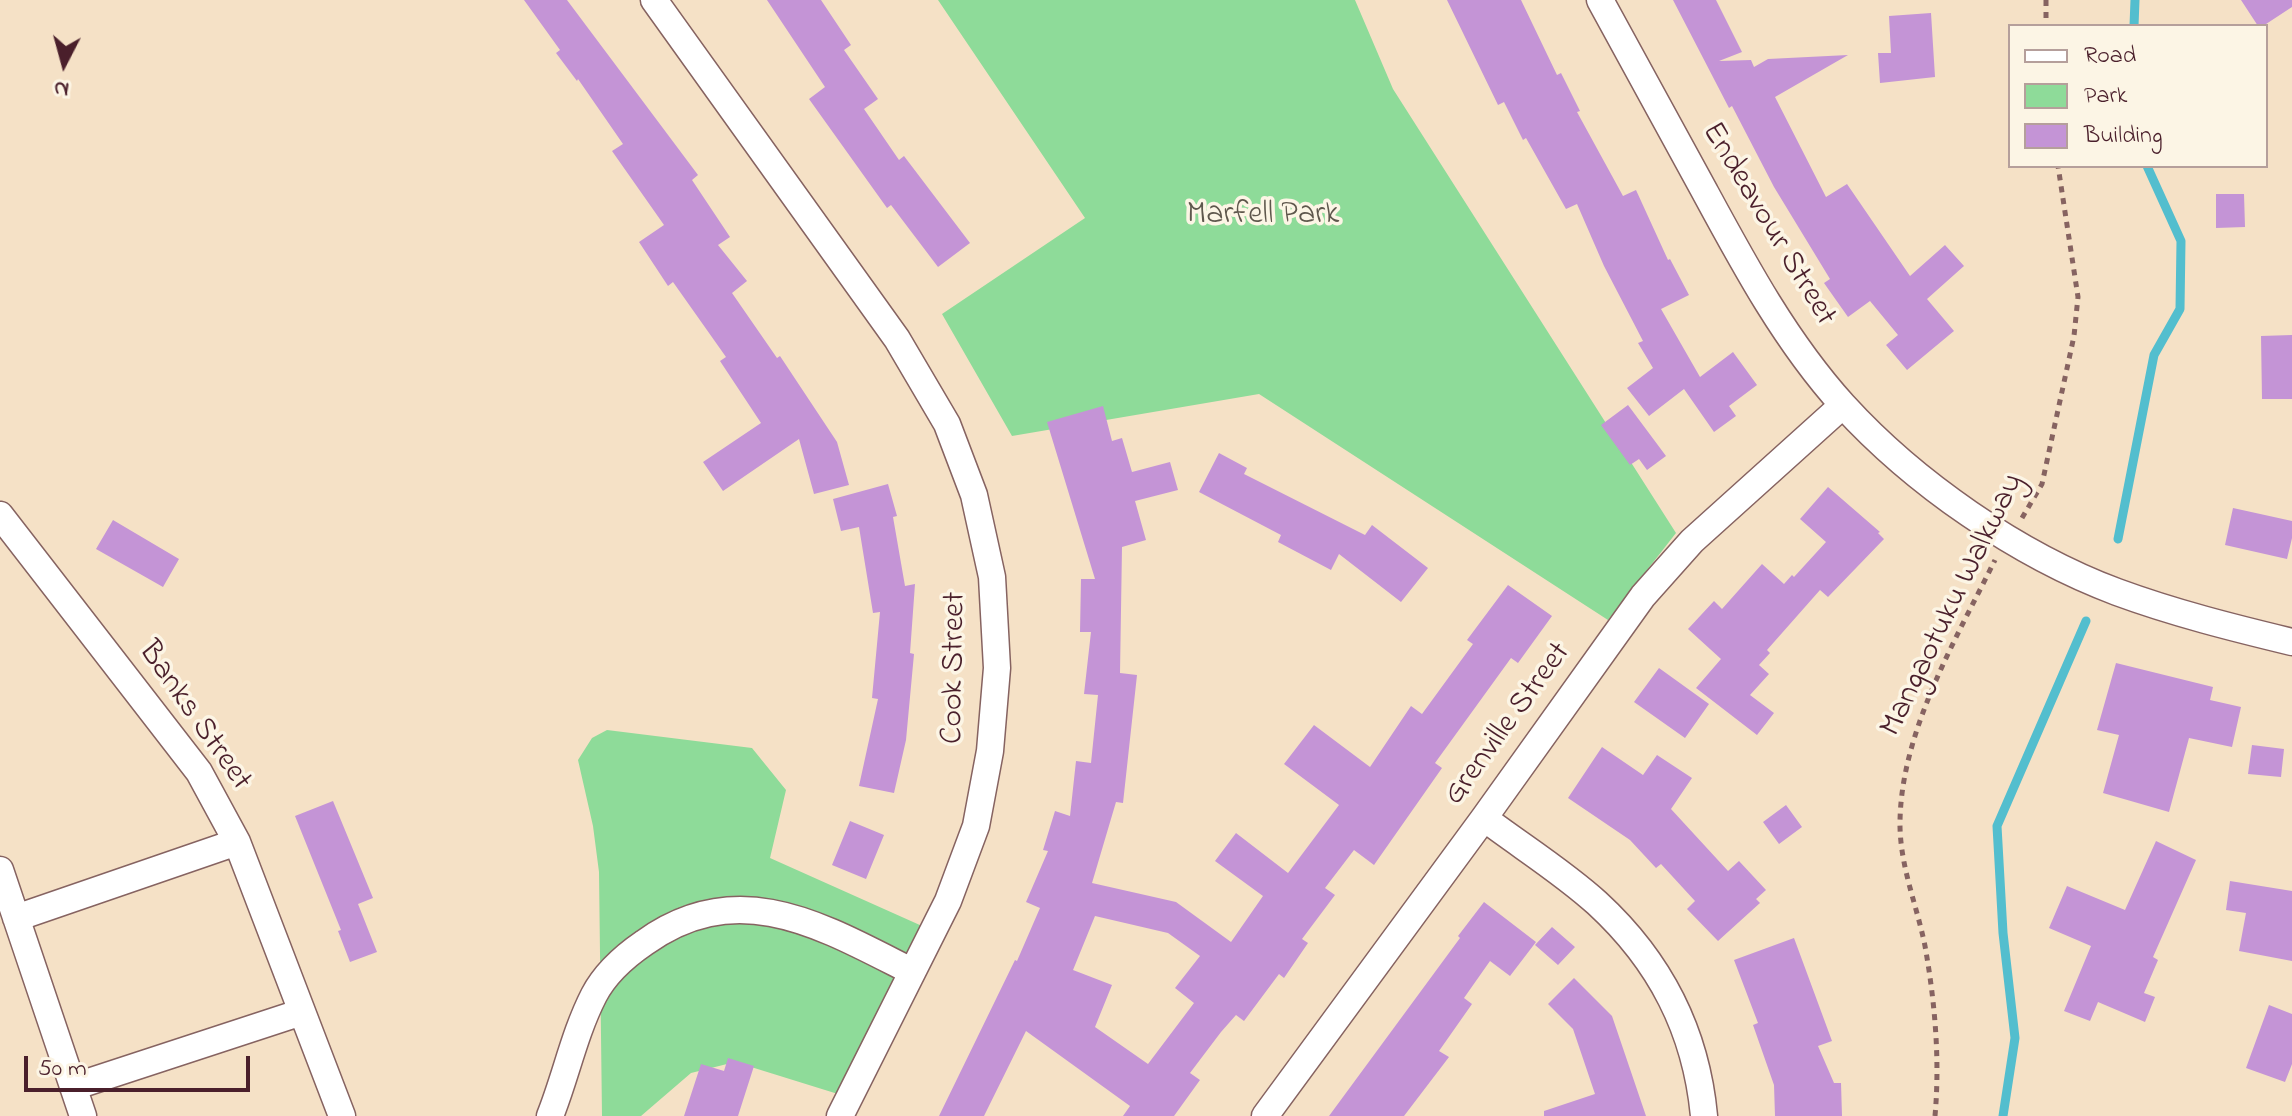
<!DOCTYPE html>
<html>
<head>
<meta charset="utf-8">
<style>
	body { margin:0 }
	#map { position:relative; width:2292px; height:1116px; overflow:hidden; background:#f5e1c6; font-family:"Indie Flower",sans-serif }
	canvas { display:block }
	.legend { position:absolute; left:2008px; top:24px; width:260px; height:144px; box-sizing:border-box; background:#fcf5e5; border:2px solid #b59f9b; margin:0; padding:10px 14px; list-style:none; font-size:24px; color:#4a1f2b }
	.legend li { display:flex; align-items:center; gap:16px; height:40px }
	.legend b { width:40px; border:2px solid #b59f9b }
	.north { position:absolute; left:24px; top:24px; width:80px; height:80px; -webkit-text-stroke:6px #fcf5e5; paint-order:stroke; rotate:186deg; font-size:22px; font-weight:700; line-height:32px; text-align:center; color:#4a1f2b }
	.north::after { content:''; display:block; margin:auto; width:28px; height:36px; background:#4a1f2b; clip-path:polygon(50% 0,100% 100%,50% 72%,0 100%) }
	.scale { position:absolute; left:24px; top:1056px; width:226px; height:36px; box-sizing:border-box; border:4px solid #4a1f2b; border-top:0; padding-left:10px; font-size:24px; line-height:28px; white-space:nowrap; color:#4a1f2b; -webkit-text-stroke:6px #fcf5e5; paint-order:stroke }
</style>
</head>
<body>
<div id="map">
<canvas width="2292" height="1116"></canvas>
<ul class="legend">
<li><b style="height:10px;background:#fff"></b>Road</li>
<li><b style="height:22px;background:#8edb99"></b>Park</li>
<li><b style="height:22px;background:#c494d6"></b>Building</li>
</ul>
<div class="north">N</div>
<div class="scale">50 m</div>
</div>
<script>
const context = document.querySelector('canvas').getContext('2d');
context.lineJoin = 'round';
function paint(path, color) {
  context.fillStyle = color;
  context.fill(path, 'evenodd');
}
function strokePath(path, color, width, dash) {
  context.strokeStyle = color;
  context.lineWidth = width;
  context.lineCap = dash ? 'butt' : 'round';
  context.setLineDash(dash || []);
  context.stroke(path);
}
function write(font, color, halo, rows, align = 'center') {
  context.font = font + ' "Indie Flower",sans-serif';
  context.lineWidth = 7;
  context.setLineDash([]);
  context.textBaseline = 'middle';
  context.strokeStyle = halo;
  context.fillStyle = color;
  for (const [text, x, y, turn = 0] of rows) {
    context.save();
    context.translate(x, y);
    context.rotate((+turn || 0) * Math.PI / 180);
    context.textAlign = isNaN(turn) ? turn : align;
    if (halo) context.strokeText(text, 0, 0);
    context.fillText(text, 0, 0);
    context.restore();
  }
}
paint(new Path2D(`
	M938,0H1355L1393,89L1676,533L1608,620L1259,394L1012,436L942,314L1085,218Z
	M607,730L752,748L786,790L770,858L931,930L854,1099L735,1062L691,1073L641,1116H602L599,872L593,826L578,760L592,738Z`), '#8edb99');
strokePath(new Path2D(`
	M2134,26L2135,0
	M2118,539L2154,355L2180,309L2181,241L2147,166
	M2003,1116L2015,1038L2003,933L1997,826L2086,621`), '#53bece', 9);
paint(new Path2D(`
	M524,0H567L698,175L692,180L730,237L718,245L747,281L732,293L777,358L780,356L837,442L849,485L814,494L799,439L723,491L703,462L761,423L720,361L726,357L673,282L668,286L639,242L664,225L612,151L623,144L578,79L577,81L556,53L560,50Z
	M767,0H821L851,45L844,50L878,99L864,109L899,160L904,156L970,243L938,267L891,205L887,208L809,99L825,87Z
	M1447,0H1521L1557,75L1561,73L1580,111L1577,112L1623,196L1636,190L1668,260L1670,259L1689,295L1661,309L1700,377L1733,352L1757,385L1729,406L1736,416L1714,432L1684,389L1649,416L1627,388L1653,368L1638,343L1643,341L1604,266L1577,204L1566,209L1526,138L1523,140L1504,102L1498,105Z
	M1673,0H1716L1742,52L1719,61L1751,60L1754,67L1768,59L1848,55L1775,97L1826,197L1847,184L1910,276L1945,245L1964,266L1927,299L1954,331L1907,370L1886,345L1898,335L1870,301L1848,317L1824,283L1830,279L1774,187L1732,106L1729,108Z
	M2241,0H2292V7L2263,26H2258Z
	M1931,13L1935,77L1880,83L1878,53H1891L1889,16Z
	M2216,194H2244L2245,227L2216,228Z
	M2292,335V399H2262L2261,336Z
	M1628,405L1666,456L1647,470L1639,459L1630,465L1601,425Z
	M1103,406L1112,441L1122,438L1132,472L1170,462L1178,490L1135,501L1146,540L1122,547L1120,673L1137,675L1123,803L1116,802L1092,883L1176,902L1231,942L1263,896L1215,861L1236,833L1288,873L1339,805L1284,764L1314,725L1370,767L1411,706L1422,714L1473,644L1467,640L1508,585L1552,616L1518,663L1511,658L1435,763L1442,768L1374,865L1354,850L1325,888L1335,895L1302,939L1308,943L1284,978L1279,974L1244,1021L1236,1015L1221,1032L1190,1073L1200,1080L1174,1116H1123L1130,1106L1026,1031L984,1116H939L1015,960L1017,961L1040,908L1026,902L1048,851L1043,850L1055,811L1070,816L1076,761L1091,763L1098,695L1084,694L1091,632H1080L1081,579H1095L1047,422ZM1095,916L1168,933L1200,956L1175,988L1194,1003L1148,1064L1095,1027L1112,985L1073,970Z
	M1219,453L1247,468L1244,474L1365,535L1372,525L1428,568L1401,602L1339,554L1331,570L1278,542L1281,535L1199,492Z
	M888,484L897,516L893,517L905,586L915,584L910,653L914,654L906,740L894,793L859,786L878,699L872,698L880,612L873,613L859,527L841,531L833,499Z
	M1828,487L1880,532L1878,533L1884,539L1828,597L1820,590L1767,650L1770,653L1759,665L1769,674L1750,695L1774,713L1757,735L1696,688L1721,659L1688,629L1714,601L1722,609L1762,564L1784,584L1792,575L1794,577L1826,542L1800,519Z
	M2233,508L2292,521V538L2287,559L2225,545Z
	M113,520L179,559L163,587L96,549Z
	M2116,663L2213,687L2210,700L2241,707L2232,747L2189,738L2169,812L2103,793L2119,735L2097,730Z
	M1659,668L1709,704L1685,738L1634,702Z
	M2252,745L2284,749L2281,777L2248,774Z
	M1602,747L1643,775L1657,755L1692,778L1671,809L1728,871L1739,861L1766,890L1756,899L1760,903L1718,941L1687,909L1695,901L1661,864L1656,868L1630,840L1568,798Z
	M333,801L373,898L358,904L377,952L350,962L338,931L341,930L295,816Z
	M1786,805L1802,827L1779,844L1763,822Z
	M850,821L884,835L866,879L832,865Z
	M2156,841L2196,860L2153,957L2158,960L2144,993L2155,997L2145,1022L2098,1002L2090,1021L2064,1011L2091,946L2049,928L2067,886L2125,910Z
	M2230,881L2292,891V961L2239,951L2246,913L2226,910Z
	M1484,902L1536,942L1510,976L1490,961L1464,998L1472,1004L1439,1051L1449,1057L1404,1116H1329L1460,938L1458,936Z
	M1552,927L1575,947L1558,965L1535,945Z
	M1794,938L1832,1041L1818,1046L1834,1083H1841L1842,1116H1775L1774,1085L1753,1025L1758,1023L1734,960Z
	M1574,978L1612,1016L1646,1116H1544V1111L1595,1094L1573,1029L1548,1004Z
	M2269,1005L2292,1014V1064L2285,1082L2246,1068Z
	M728,1058L754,1066L738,1116H684L701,1064L724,1071Z`), '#c494d6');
const street = new Path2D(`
	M654,0L897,339L947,424L974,495L992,577L997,668L990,751L976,826L948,901L840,1116
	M1600,0C1635,64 1670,128 1705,192C1745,266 1786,342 1843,405C1914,483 2018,555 2117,592C2174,613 2234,628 2292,642
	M0,515L199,772L237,842L342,1116
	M1484,818C1521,846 1563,872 1597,903C1660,961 1696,1030 1704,1116
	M0,870L83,1116
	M16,918L237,842
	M73,1087L302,1012
	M550,1116C566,1076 574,1034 594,995C605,974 625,956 644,943C738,875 822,926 911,971
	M1265,1116L1484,818L1643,596L1692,541L1843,405`);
strokePath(street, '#866361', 29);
strokePath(new Path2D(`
	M2046,0V26
	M2022,518L2042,484L2074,336L2078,297L2058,166
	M1935,1116C1940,1060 1935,1002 1925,946C1917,906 1901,869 1900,827C1899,735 1955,641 1995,560`), '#866361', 5, [6, 6]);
strokePath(street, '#fff', 26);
write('32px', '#5e574c', '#fcf5e5', [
	["Marfell Park",1263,217]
]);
write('32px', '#4a1f2b', '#fcf5e5', [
	["Endeavour Street",1767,225,59],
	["Mangaotuku Walkway",1954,606,-64],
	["Cook Street",956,668,-89],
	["Banks Street",193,717,55],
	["Grenville Street",1509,725,-54]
]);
</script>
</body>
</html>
